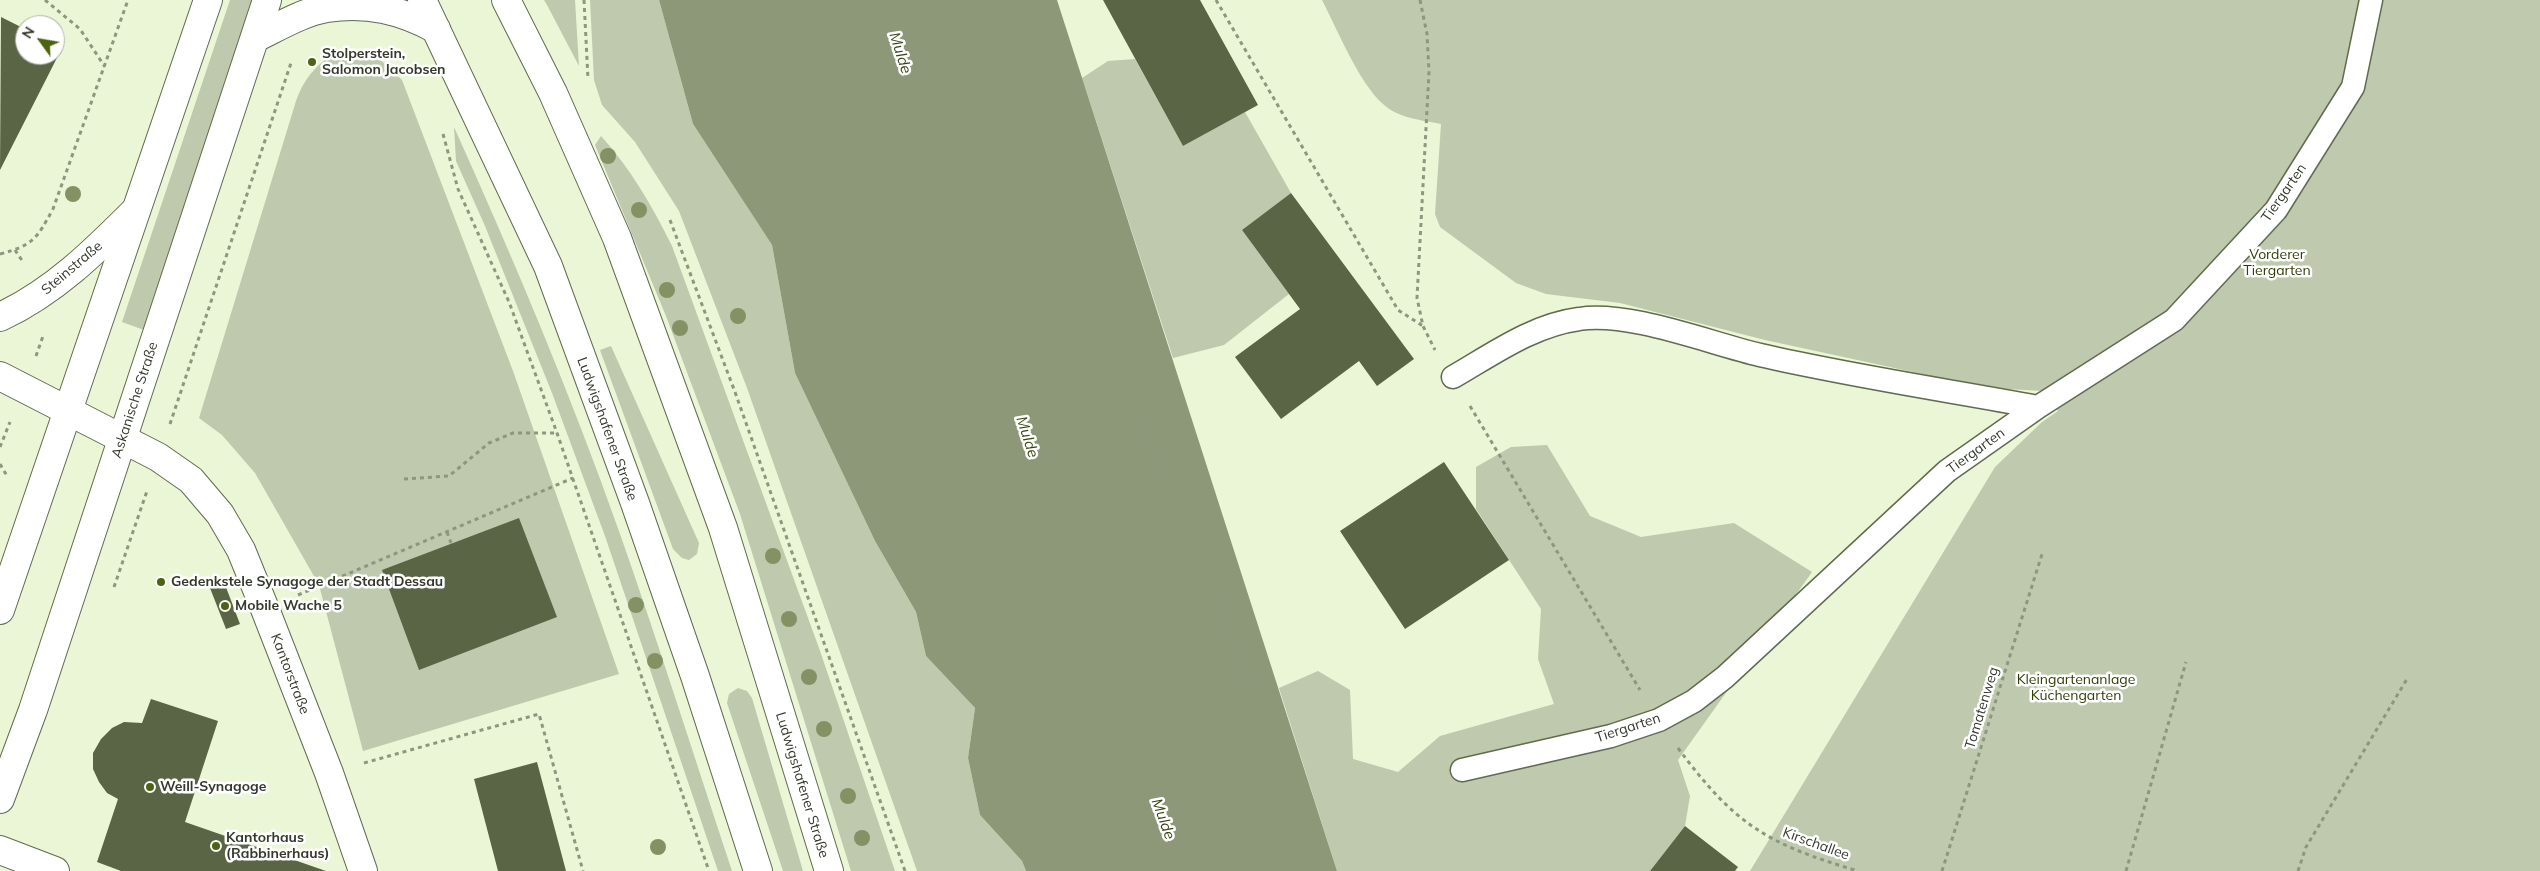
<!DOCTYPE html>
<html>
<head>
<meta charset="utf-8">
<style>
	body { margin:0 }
	#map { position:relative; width:2540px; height:871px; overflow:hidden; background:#eaf6d5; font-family:Mulish,sans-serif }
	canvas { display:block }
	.north { position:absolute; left:15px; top:15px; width:50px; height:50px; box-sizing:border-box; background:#fff; border:1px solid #aeb0ab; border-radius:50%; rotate:302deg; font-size:14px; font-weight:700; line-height:20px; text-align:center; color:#34392c }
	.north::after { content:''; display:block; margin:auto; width:18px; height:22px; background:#4d630f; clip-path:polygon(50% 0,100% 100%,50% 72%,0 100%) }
</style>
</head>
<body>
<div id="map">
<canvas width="2540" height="871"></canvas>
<div class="north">N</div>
</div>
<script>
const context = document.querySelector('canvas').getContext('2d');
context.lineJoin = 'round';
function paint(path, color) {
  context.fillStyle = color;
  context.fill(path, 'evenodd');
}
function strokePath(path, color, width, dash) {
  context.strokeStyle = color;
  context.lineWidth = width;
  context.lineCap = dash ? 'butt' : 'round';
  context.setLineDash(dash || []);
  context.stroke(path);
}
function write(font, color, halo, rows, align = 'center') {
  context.font = font + ' Mulish,sans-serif';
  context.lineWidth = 5;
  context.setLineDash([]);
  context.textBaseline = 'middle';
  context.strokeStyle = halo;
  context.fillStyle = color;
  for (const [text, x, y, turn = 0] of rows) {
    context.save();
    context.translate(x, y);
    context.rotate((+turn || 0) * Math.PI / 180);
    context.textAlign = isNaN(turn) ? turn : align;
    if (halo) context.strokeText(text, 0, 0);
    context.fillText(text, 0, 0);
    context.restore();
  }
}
paint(new Path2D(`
	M230,0H255L144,330L122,322Z
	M544,0H575L579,66L547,5Z
	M590,0H659L693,124L772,245L795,373L875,541L916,612L926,656L975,708L968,758L980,815L1022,861L1026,871H917L747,388L679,211L635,142L602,105L594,80Z
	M1322,0H2540V871H1750L1995,467L2042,422L2058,411L2043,391L2008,389L1936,377L1765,340L1620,303L1546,294L1516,283L1440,227L1435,214L1441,124C1421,120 1398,118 1383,104C1359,83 1337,29 1322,0Z
	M345,49C370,49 385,62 402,80L513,371L619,674L363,751L319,585L255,473L222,435L199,418L296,101C305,76 320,59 345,49Z
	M1135,59L1183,146L1245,112L1291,193L1242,230L1289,294L1224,345L1173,358L1082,78L1108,61Z
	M454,127C514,260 571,395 620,534C659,645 695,759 732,871H718L605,536L552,393L485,226L456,161Z
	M601,136C631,169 652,206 672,246L819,648L895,871H851L740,514L666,316L595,145Z
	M611,346L699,543L697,554L689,560L682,558L673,549L600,350Z
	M1547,445L1590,516L1641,537L1734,523L1812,572L1678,760L1690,796L1685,826L1650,871H1337L1279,688L1318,671L1350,690L1353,759L1398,772L1440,736L1554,704L1538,659L1541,609L1476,509V467L1511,447Z
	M738,688L747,691L752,698L803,871H783L727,703L729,694Z`), '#bec9ad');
paint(new Path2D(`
	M659,0H1057L1337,871H1026L1022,861L980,815L968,758L975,708L926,656L916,612L875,541L795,373L772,245L693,124Z`), '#8c9877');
paint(new Path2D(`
	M1103,0H1200L1258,105L1183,146Z
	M1,17L25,29V55H55V44L62,48L0,170Z
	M1291,193L1414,359L1377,386L1359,361L1281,419L1235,357L1300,309L1242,230Z
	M1444,462L1509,560L1405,629L1340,531Z
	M519,518L557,617L419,670L382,570Z
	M224,582L240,624L226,629L210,588Z
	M151,699L218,721L185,822L326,871H121L97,862L118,799L107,793L99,782L93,769V753L101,739L112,728L124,722L142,723Z
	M537,762L566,871H498L474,779Z
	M1685,826L1738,867L1735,871H1650Z`), '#5a6546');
const service = new Path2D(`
	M1453,377C1493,354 1533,325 1579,319C1629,311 1709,343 1760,355C1851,376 1946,390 2038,407
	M1462,770L1611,736L1659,720L1694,701L1725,677L1947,471L2038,407L2174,320L2276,210L2353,87L2371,0`);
const pedestrian = new Path2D(`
	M0,850L55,871`);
const minor = new Path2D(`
	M0,317C54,292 95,251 136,210
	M0,376L158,457L191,480L220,514L241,550L265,609L329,773L363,871`);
const secondary = new Path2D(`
	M255,38C278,27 303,12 327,8C368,2 400,10 436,29
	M0,610L208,0
	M0,799L33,710L267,0`);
const primary = new Path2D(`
	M422,0L548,266L635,503L695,676L758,871
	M506,0L553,93L617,238L723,528L829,871`);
strokePath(service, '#616b4f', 25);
strokePath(pedestrian, '#616b4f', 30);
strokePath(minor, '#616b4f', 30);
strokePath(secondary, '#616b4f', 30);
strokePath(primary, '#616b4f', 30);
strokePath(new Path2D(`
	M45,0L80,29L105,67
	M584,0L588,79
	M1216,0L1398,310L1423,326
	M1420,0L1427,34L1429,72L1417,298L1423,326L1435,350
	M443,134L458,189L509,302L557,433L709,871
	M670,220L735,392L905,871
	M15,250L23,262
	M0,254C34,245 37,238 53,209L128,0
	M36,356L43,336
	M1470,406L1640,690
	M1140,415L1165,481
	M170,424L292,60
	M0,447L10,422
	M0,464L7,476
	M404,479L449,476L489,443L513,433H557
	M447,532L451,543
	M114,587L147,491
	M298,595L573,478
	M1219,602L1253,693
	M1678,748C1735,825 1767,844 1858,871
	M364,763L539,714L583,871
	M1942,871L2043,551
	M2126,871L2186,662
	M2298,871L2306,847L2407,679`), '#8e967f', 3, [4, 4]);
strokePath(service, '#fff', 22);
strokePath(pedestrian, '#fff', 28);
strokePath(minor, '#fff', 28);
strokePath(secondary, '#fff', 28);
strokePath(primary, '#fff', 28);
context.fillStyle = '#849163';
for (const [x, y] of [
	[608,156],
	[73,194],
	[639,210],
	[667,290],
	[738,316],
	[680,328],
	[773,556],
	[636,605],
	[789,619],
	[655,661],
	[809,677],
	[824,729],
	[848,796],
	[862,838],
	[658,847]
]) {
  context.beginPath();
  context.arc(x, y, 8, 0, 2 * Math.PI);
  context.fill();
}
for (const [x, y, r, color] of [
	[312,62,5,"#4d630f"],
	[161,582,5,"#4d630f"],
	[225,606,5,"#4d630f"],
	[150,787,5,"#4d630f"],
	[216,846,5,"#4d630f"]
]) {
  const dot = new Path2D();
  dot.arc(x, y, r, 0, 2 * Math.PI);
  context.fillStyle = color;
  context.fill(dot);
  strokePath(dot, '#fff', 2);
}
write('bold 14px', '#34392c', '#fff', [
	["Stolperstein,",322,54],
	["Salomon Jacobsen",322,70],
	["Gedenkstele Synagoge der Stadt Dessau",171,582],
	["Mobile Wache 5",235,606],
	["Weill-Synagoge",160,787],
	["Kantorhaus",226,838],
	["(Rabbinerhaus)",226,854]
], 'left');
write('14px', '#34392c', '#fff', [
	["Tiergarten",2284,193,-55],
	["Steinstraße",72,268,-40],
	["Askanische Straße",135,400,-72],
	["Ludwigshafener Straße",607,429,70],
	["Tiergarten",1976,451,-36],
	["Kantorstraße",290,674,69],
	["Tomatenweg",1982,708,-73],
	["Tiergarten",1628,728,-18],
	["Ludwigshafener Straße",802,785,73],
	["Kirschallee",1816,844,20]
]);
write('14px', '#303e05', '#fff', [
	["Vorderer",2277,255],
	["Tiergarten",2277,271],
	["Kleingartenanlage",2076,680],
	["Küchengarten",2076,696]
]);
write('italic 15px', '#374710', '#fff', [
	["Mulde",900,53,72],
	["Mulde",1027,437,72],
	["Mulde",1163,819,70]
]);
</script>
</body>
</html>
